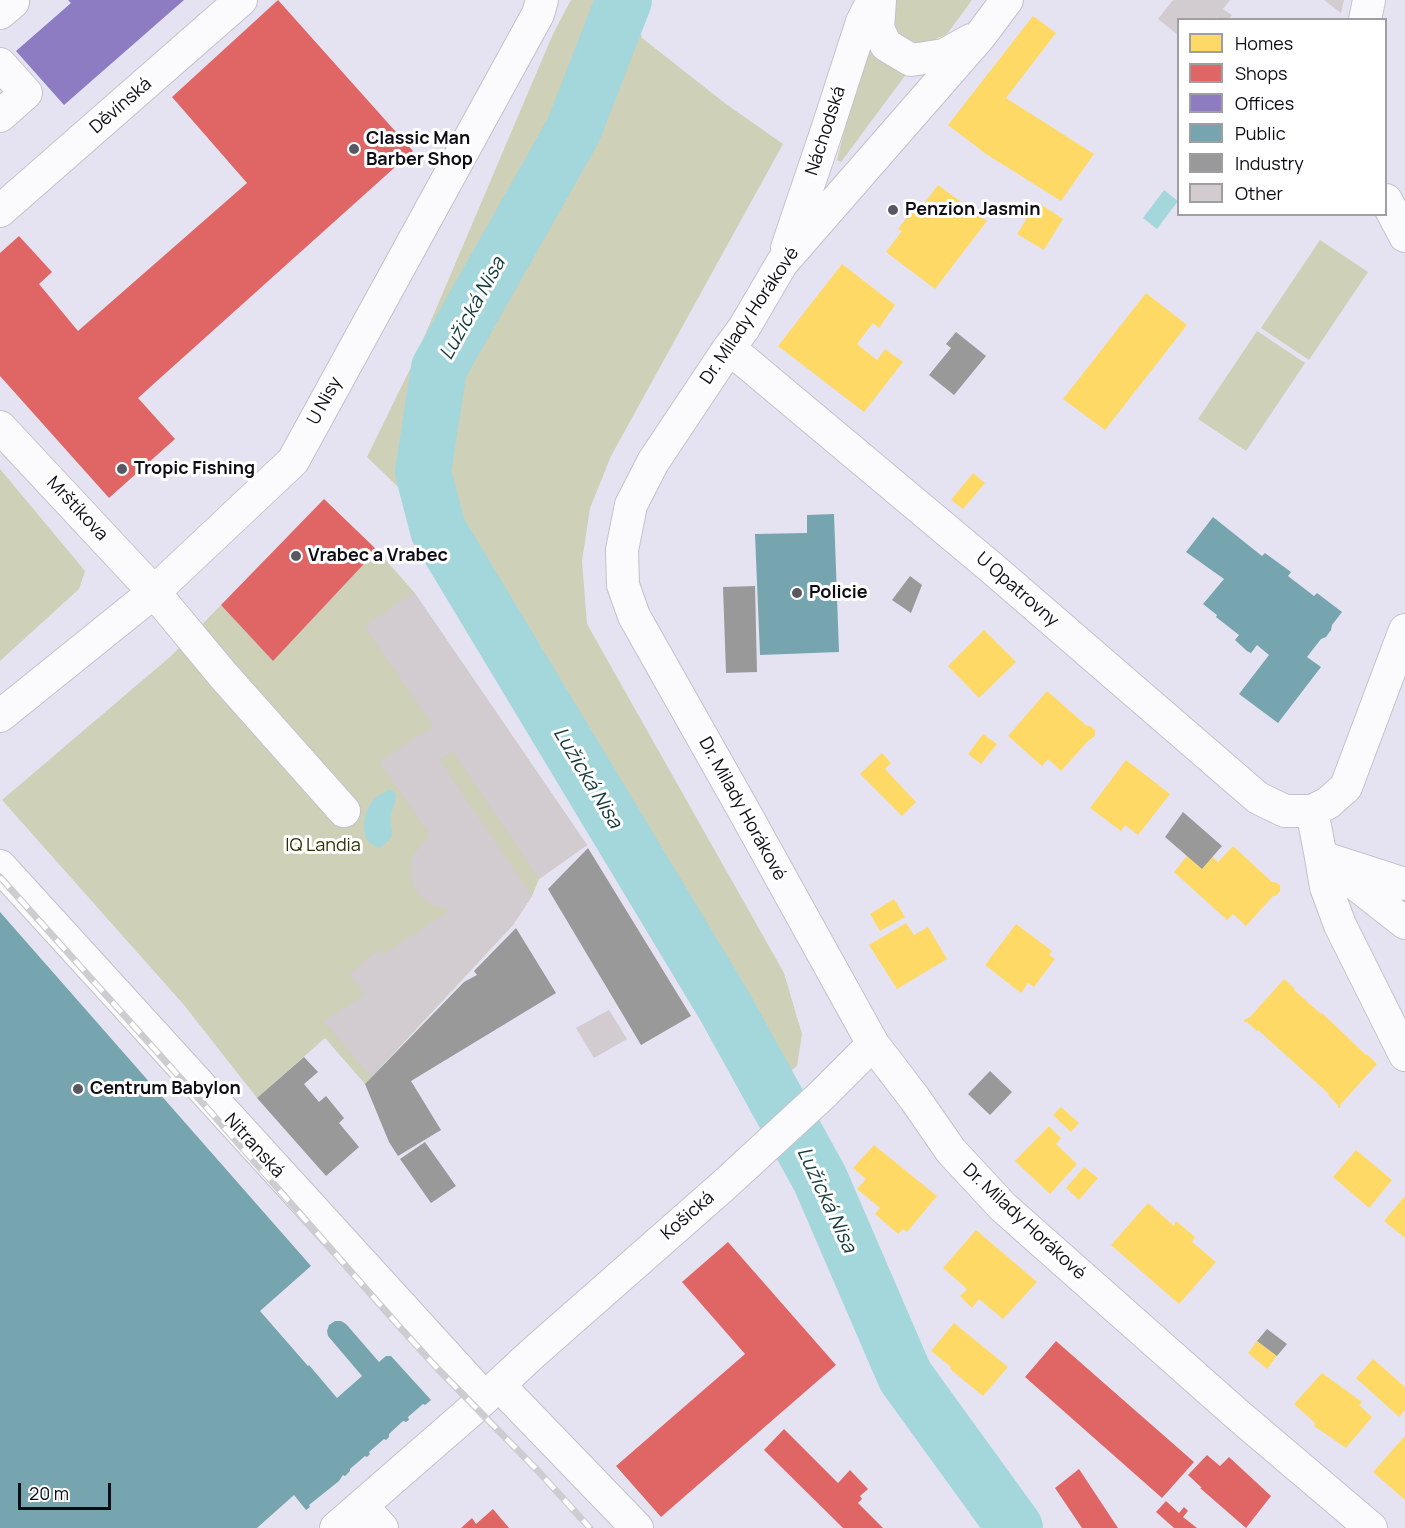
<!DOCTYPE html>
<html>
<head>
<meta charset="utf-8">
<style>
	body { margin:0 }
	#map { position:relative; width:1405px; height:1528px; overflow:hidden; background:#e5e3f1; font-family:Manrope,sans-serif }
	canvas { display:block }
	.legend { position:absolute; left:1177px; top:18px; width:210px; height:198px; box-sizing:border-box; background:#fff; border:2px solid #9f9ea1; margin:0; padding:8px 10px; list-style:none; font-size:18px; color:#0e0c15 }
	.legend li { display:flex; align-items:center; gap:12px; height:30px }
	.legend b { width:30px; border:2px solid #9f9ea1 }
	.scale { position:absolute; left:18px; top:1483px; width:93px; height:27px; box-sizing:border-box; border:3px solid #0e0c15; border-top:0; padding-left:8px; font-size:18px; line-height:21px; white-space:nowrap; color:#0e0c15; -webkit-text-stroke:4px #fff; paint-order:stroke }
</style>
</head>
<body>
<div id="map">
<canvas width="1405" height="1528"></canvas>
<ul class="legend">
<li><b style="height:16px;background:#ffd966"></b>Homes</li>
<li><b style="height:16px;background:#e06666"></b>Shops</li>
<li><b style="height:16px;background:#8e7cc3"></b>Offices</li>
<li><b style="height:16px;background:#76a5af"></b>Public</li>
<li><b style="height:16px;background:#999"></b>Industry</li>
<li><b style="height:16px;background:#d2cbcf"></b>Other</li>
</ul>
<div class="scale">20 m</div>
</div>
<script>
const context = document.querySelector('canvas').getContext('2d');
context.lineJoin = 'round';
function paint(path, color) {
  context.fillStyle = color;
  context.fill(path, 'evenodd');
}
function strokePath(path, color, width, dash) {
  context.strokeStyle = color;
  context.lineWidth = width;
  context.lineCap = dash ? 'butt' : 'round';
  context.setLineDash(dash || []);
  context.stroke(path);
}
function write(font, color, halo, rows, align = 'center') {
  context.font = font + ' Manrope,sans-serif';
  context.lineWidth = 6;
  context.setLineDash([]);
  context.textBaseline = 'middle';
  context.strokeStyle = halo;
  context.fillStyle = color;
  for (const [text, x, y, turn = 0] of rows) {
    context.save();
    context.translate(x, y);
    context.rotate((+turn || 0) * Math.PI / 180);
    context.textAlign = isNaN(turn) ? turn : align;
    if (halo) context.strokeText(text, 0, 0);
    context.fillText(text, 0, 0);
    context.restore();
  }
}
paint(new Path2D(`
	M571,0H632L642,38L726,104L783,144L611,456L590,508L582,561L587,624L784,973L802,1034L797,1066L775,1083L750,1036L520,643L446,533L367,457L413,363L553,34Z
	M895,0H972L947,34L924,44L911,41L898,33L891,14Z
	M866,47H872C880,60 891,69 907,73L841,162L837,160Z
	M1320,240L1368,272L1309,360L1261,328Z
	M1257,331L1305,363L1246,451L1198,419Z
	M0,469L85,571L79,589L0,661Z
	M377,550L414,592L587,845L539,879L532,896L513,925L365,1084L325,1038L257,1098L184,1005L2,800L171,656L221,605L273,660Z`), '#ced0b8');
paint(new Path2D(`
	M1164,190L1178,201L1157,229L1143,218Z
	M390,789L396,794C396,802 393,807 391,814C387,830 402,833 379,848C378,847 371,844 370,843C359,834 365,809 374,799C378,795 385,792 390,789Z`), '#a3d7dc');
paint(new Path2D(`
	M1033,16L1056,33L1006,98L1094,154L1061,201L986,154L948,125Z
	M938,185L987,221L935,289L886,252L902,231L898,229L918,203L923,205Z
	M1037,202L1063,219L1044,250L1017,234Z
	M842,264L895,305L879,328L873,323L857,344L877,360L885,349L903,362L864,412L778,346Z
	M1146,293L1187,325L1105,430L1063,399Z
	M973,473L985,483L963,509L951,500Z
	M984,630L1016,662L979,698L948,666Z
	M1047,691L1087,726H1090L1095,730V736L1088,741L1061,771L1048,759L1042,766L1008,736Z
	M983,734L997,744L981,764L968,754Z
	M882,753L891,763L885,769L916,802L902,816L860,774Z
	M1126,760L1170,794L1138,835L1125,825L1121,831L1090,808Z
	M1233,846L1272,882H1275L1280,885V891L1276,896H1273L1246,926L1233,914L1227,920L1174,872L1187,856L1202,869L1213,857L1218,862Z
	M894,899L905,917L880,931L870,914Z
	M906,923L914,935L928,927L947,959L897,989L869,945Z
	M1016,924L1052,951L1049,955L1055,959L1034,987L1028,983L1021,993L985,965Z
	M1284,979L1295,989L1294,990L1321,1014L1322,1013L1366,1055L1367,1054L1377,1064L1340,1105V1108H1338V1105L1328,1095L1329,1094L1258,1030L1257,1031L1247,1022H1244V1020L1250,1017Z
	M1061,1107L1079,1123L1071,1132L1053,1115Z
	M1049,1126L1061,1138L1056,1144L1077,1164L1050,1194L1015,1161Z
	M874,1145L937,1196L907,1232L903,1229L898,1234L875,1214L880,1208L857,1189L866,1179L853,1168Z
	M1356,1150L1392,1180L1369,1208L1333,1177Z
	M1084,1167L1098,1178L1079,1200L1066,1188Z
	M1405,1196V1238L1384,1221Z
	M1148,1203L1174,1226L1176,1221L1195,1237L1192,1242L1216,1262L1179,1304L1111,1245Z
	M976,1230L1037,1282L1003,1319L979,1299L972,1308L960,1296L967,1289L943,1268Z
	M954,1323L1008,1367L983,1396L950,1369L951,1367L931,1351Z
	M1257,1341L1277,1356L1267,1369L1248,1353Z
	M1373,1359L1405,1387V1410L1399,1417L1356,1378Z
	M1322,1373L1362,1402L1359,1405L1372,1417L1346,1448L1314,1426L1315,1423L1294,1404Z
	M1405,1436V1500L1373,1472Z`), '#ffd966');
paint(new Path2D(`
	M278,0L413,151L138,398L175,439L109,498L0,376V253L19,236L52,272L39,284L78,331L247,183L172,97Z
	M324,499L377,550L273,661L221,605Z
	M728,1242L836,1365L661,1517L616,1466L745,1354L682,1282Z
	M1056,1341L1194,1462L1162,1498L1025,1377Z
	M784,1429L838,1483L850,1470L868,1489L860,1496L862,1499L858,1503L883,1528H843L764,1450Z
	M1207,1455L1220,1466L1229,1457L1271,1496L1246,1528L1200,1488H1202L1188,1475Z
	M1079,1469L1118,1528H1082L1055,1488Z
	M1166,1501L1179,1513L1184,1507L1188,1511L1183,1517L1197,1528H1174L1156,1512Z
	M493,1509L509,1528H461L472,1518L476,1524Z`), '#e06666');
paint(new Path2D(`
	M68,0H184L64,105L16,51L71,3Z`), '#8e7cc3');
paint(new Path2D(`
	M834,514L839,652L760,655L755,534L807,533V515Z
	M1213,517L1262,556L1265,553L1291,572L1288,576L1314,596L1317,593L1342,612L1332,625L1331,630L1326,637L1321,639L1307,657L1321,667L1278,723L1239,694L1269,655L1257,645L1251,653L1247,651L1235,640L1239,635L1216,617L1217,615L1203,604L1224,579L1186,552Z
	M0,912L311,1266L260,1311L308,1366L309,1365L337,1398L362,1376L328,1336L327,1331L329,1325L335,1321H341L346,1324L379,1362L386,1356H391L431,1400L425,1405L423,1404L408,1417L409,1420L406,1422L403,1421L389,1434V1437L386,1440L384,1439L369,1452L370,1454L367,1457L365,1456L350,1469V1471L345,1476L343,1475L339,1481L309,1505L310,1507L306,1510L294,1495L257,1528H0Z`), '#76a5af');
paint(new Path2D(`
	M956,332L986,356L954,395L929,375L951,348L946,344Z
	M910,576L922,585L911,613L892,600Z
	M755,586L757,672L726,673L723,587Z
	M1183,812L1222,846L1202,869L1165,837Z
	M588,848L691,1016L641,1045L548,889Z
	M516,928L556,993L411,1081L441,1130L398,1156L389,1142L365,1084L464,982L477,975L474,971Z
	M304,1057L318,1072L304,1084L319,1102L326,1096L344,1118L339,1123L359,1147L326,1176L257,1098Z
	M990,1071L1012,1092L990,1115L968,1094Z
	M425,1142L456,1186L431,1203L400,1159Z
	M1267,1329L1287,1344L1277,1356L1257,1341Z`), '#999');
strokePath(new Path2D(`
	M624,0L573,131L439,368L423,472L438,530L725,1007L820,1179L905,1376L1015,1528`), '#a3d7dc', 56);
paint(new Path2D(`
	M1173,0H1230L1223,9L1232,15L1228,20H1220L1216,17L1214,20H1178V35L1158,19Z
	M1324,0H1344L1341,13Z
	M414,592L587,845L539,879L453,752L440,760L532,896L513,925L371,1077L323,1021L365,995L349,974L379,949L384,954L450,910L438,907L428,903L419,894L413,884L410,871L413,854L430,835L379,762L433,726L364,626Z
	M609,1010L627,1039L594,1058L576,1028Z`), '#d2cbcf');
const minor = new Path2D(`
	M880,0L878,28L886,45L911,60L944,55L971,40
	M1007,0L980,36L782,263L744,328L729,348L653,462L631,505L622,550L623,585L634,616L744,811L873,1044L915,1099L951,1151L1003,1207L1239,1416L1371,1528
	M0,13L13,2L11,0
	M1365,20L1369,0
	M0,64L26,93L0,116
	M1386,200L1405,236
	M0,211L241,0
	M787,248L827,130L862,22L873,0
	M729,348L993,569L1258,798L1285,811H1312L1328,803L1346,787L1405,630
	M0,427L154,592L223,675L344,811
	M0,716L154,592L293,461L538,14L542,0
	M1312,811L1321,857L1405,923
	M0,866L485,1398
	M1405,884L1321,857L1326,887L1340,925L1405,1055
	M499,1385L637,1528
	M362,1506L382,1528
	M336,1528L475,1407L532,1354L723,1186L822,1095L873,1044`);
strokePath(minor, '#c3c1cc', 34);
strokePath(minor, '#fbfbfd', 32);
const rail = new Path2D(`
	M0,877L193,1092L397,1324L436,1367L539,1472L590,1528`);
strokePath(rail, '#cdccd1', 7);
strokePath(rail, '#fff', 4.5, [14]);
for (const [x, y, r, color] of [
	[354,149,6,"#595762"],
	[893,210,6,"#595762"],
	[122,469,6,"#595762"],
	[296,556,6,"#595762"],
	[797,593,6,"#595762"],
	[78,1089,6,"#595762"]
]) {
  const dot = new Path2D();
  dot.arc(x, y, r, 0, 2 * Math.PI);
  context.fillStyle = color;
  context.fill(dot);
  strokePath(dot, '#fff', 2);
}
write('18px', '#0e0c15', '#fff', [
	["Děvínská",121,106,-41],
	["Náchodská",826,131,-72],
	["Dr. Milady Horákové",750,316,-56],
	["U Nisy",325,401,-61],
	["Mrštíkova",77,509,47],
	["U Opatrovny",1017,590,41],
	["Dr. Milady Horákové",742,809,61],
	["Nitranská",254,1146,48],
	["Košická",688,1216,-41],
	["Dr. Milady Horákové",1024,1222,43]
]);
write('bold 18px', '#0e0c15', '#fff', [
	["Classic Man",366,139],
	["Barber Shop",366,160],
	["Penzion Jasmin",905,210],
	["Tropic Fishing",134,469],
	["Vrabec a Vrabec",308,556],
	["Policie",809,593],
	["Centrum Babylon",90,1089]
], 'left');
write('18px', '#2d2f02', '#fff', [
	["IQ Landia",323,846]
]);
write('italic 20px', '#153a3b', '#fff', [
	["Lužická Nisa",473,309,-61],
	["Lužická Nisa",587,778,59],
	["Lužická Nisa",826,1200,65]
]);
</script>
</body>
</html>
